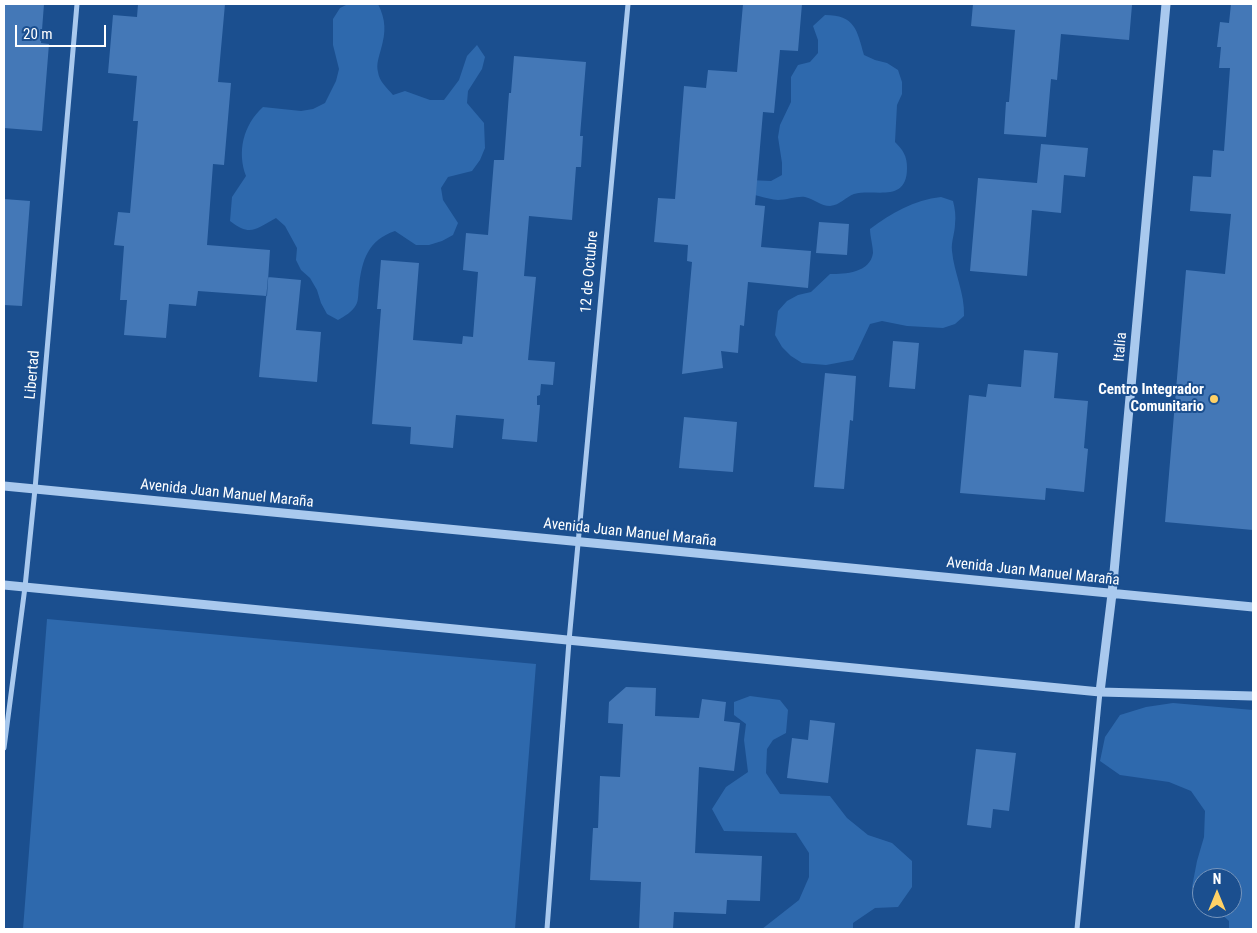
<!DOCTYPE html>
<html>
<head>
<meta charset="utf-8">
<style>
	body { margin:0 }
	#map { position:relative; width:1257px; height:933px; overflow:hidden; background:#1b4f8f; font-family:"Roboto Condensed",sans-serif }
	canvas { display:block }
	.frame { position:absolute; inset:0; border:5px solid #fff; pointer-events:none }
	.north { position:absolute; left:1192px; top:868px; width:50px; height:50px; box-sizing:border-box; background:#1b4f8f; border:1px solid #7695bc; border-radius:50%; rotate:0deg; font-size:14px; font-weight:700; line-height:20px; text-align:center; color:#fff }
	.north::after { content:''; display:block; margin:auto; width:18px; height:22px; background:#ffd166; clip-path:polygon(50% 0,100% 100%,50% 72%,0 100%) }
	.scale { position:absolute; left:15px; top:25px; width:91px; height:22px; box-sizing:border-box; border:2px solid #fff; border-top:0; padding-left:6px; font-size:15px; line-height:18px; white-space:nowrap; color:#fff; -webkit-text-stroke:4px #1b4f8f; paint-order:stroke }
</style>
</head>
<body>
<div id="map">
<canvas width="1257" height="933"></canvas>
<div class="frame"></div>
<div class="north">N</div>
<div class="scale">20 m</div>
</div>
<script>
const context = document.querySelector('canvas').getContext('2d');
context.lineJoin = 'round';
function paint(path, color) {
  context.fillStyle = color;
  context.fill(path, 'evenodd');
}
function strokePath(path, color, width, dash) {
  context.strokeStyle = color;
  context.lineWidth = width;
  context.lineCap = dash ? 'butt' : 'round';
  context.setLineDash(dash || []);
  context.stroke(path);
}
function write(font, color, halo, rows, align = 'center') {
  context.font = font + ' "Roboto Condensed",sans-serif';
  context.lineWidth = 4;
  context.setLineDash([]);
  context.textBaseline = 'middle';
  context.strokeStyle = halo;
  context.fillStyle = color;
  for (const [text, x, y, turn = 0] of rows) {
    context.save();
    context.translate(x, y);
    context.rotate((+turn || 0) * Math.PI / 180);
    context.textAlign = isNaN(turn) ? turn : align;
    if (halo) context.strokeText(text, 0, 0);
    context.fillText(text, 0, 0);
    context.restore();
  }
}
paint(new Path2D(`
	M348,4H378C386,20 386,32 381,49C379,57 376,64 378,72C379,81 387,88 393,95L405,91L430,100H444L459,80L467,56L477,45L485,57L482,69L468,91L467,103L484,123L485,148L480,160L472,171L448,177L441,188L443,200L458,223L453,235L442,241L429,245H416L395,231C368,240 362,260 359,286C358,291 359,300 356,305C352,312 345,316 338,320L327,314L321,303L317,290L310,278L301,270L296,260L297,248L285,226L276,218C255,229 251,237 230,221L232,197L246,176C237,152 243,125 263,107L301,111L313,109L325,103L336,81L339,69L333,45V19L340,8Z
	M825,15C855,15 857,30 864,55L875,60L887,63L898,70L902,82V94L897,105L895,142C903,150 907,156 907,168C907,204 874,188 854,194C846,197 840,205 830,206C821,206 814,199 805,197C797,196 787,200 778,200C766,199 753,194 741,191L748,180L771,181L782,175V163L778,137L780,125L791,102V77L798,65L810,62L818,53V40L813,26Z
	M941,197L953,201C955,209 956,216 955,224C955,233 951,241 952,251C954,273 965,293 964,316L955,324L943,328L907,326L882,321L870,324L853,360L826,365L802,363L791,356L782,347L775,335L778,311L787,301L798,295L811,292L830,274C845,274 870,273 873,253C873,246 870,236 870,229C891,213 914,200 941,197Z
	M47,619L536,664L515,929H23Z
	M750,696L780,700L788,710L786,733L773,740L767,749L766,773L780,794L830,796L847,818L868,835L892,843L912,861V887L898,907L875,908L853,923V929H762L799,900L809,877V853L796,833L724,831L712,809L726,787L748,772L744,740L746,724L734,715V702Z
	M1173,703L1253,710V929H1229V921L1215,908H1232V878H1202V896L1192,887L1197,861L1204,837L1205,811L1191,791L1169,782L1120,775L1100,761L1105,737L1120,715L1146,707Z`), '#2e69ad');
paint(new Path2D(`
	M4,4H44L41,43L49,44L42,131L4,128Z
	M138,4H225L218,82L231,83L224,165L213,164L207,245L270,250L267,296L198,291L196,306L169,304L166,338L124,335L127,300H120L124,246L114,245L118,212L130,213L138,121H133L137,76L108,73L113,15L137,17Z
	M743,4H802L798,51L780,50L774,113L763,112L755,205L765,206L761,247L811,251L808,288L748,282L744,326L740,325L738,353L721,351L723,368L682,374L692,262L687,261L688,245L654,242L658,198L675,199L684,86L706,88L708,70L737,72Z
	M973,4L1132,5L1129,40L1061,34L1057,80L1051,79L1046,137L1004,134L1006,102H1009L1015,30L971,26Z
	M1231,4H1253V530L1165,522L1186,270L1225,274L1231,214L1190,211L1193,176L1211,177L1213,150L1224,151L1230,68H1219L1221,47H1217L1220,22L1229,23Z
	M514,56L586,62L580,136H583L581,167H576L572,220L529,216L524,276L536,277L528,360L555,362L553,385L541,384L540,395L537,396V405H540L537,442L502,439L504,419L456,415L453,448L410,444L411,427L372,424L381,309H377L381,260L419,263L413,340L462,344L463,336L473,337L478,272L463,270L466,233L488,235L494,160H504L509,93H511Z
	M1041,144L1088,148L1085,177L1064,175L1061,213L1032,210L1027,276L970,271L978,178L1037,183Z
	M4,199L30,201L22,306L4,305Z
	M819,222L849,224L847,255L816,253Z
	M268,277L301,280L296,330L321,332L317,382L259,377Z
	M893,341L919,343L915,389L889,387Z
	M1024,350L1058,353L1054,398L1088,401L1084,448L1088,449L1084,492L1046,488L1045,500L960,493L969,395L986,397L988,384L1021,387Z
	M825,373L856,376L853,421L850,420L844,489L814,487Z
	M684,417L737,422L733,472L679,468Z
	M626,687L656,688L655,716L699,718L702,699L726,702L724,721L740,723L734,771L699,767L695,853L762,856L760,901L727,900L726,914L674,912L673,929H639L641,882L590,880L593,828H598L600,776L620,777L623,724L608,723L609,702Z
	M810,720L835,723L828,783L787,778L792,738L808,740Z
	M976,749L1016,753L1009,811L993,809L991,828L967,825Z`), '#4478b7');
strokePath(new Path2D(`
	M4,748L25,587L35,489L77,4
	M547,929L569,641L628,4
	M1077,929L1100,692`), '#a9c9ee', 5);
strokePath(new Path2D(`
	M4,486L1253,607
	M4,585L1100,692L1253,696
	M1100,692L1112,594L1166,4`), '#a9c9ee', 9);
for (const [x, y, r, color] of [
	[1214,399,5,"#ffd166"]
]) {
  const dot = new Path2D();
  dot.arc(x, y, r, 0, 2 * Math.PI);
  context.fillStyle = color;
  context.fill(dot);
  strokePath(dot, '#1b4f8f', 2);
}
write('15px', '#fff', '#1b4f8f', [
	["12 de Octubre",590,272,-85],
	["Italia",1121,347,-85],
	["Libertad",33,375,-85],
	["Avenida Juan Manuel Maraña",227,494,6],
	["Avenida Juan Manuel Maraña",630,533,6],
	["Avenida Juan Manuel Maraña",1033,572,6]
]);
write('bold 15px', '#fff', '#1b4f8f', [
	["Centro Integrador",1204,390],
	["Comunitario",1204,407]
], 'right');
</script>
</body>
</html>
